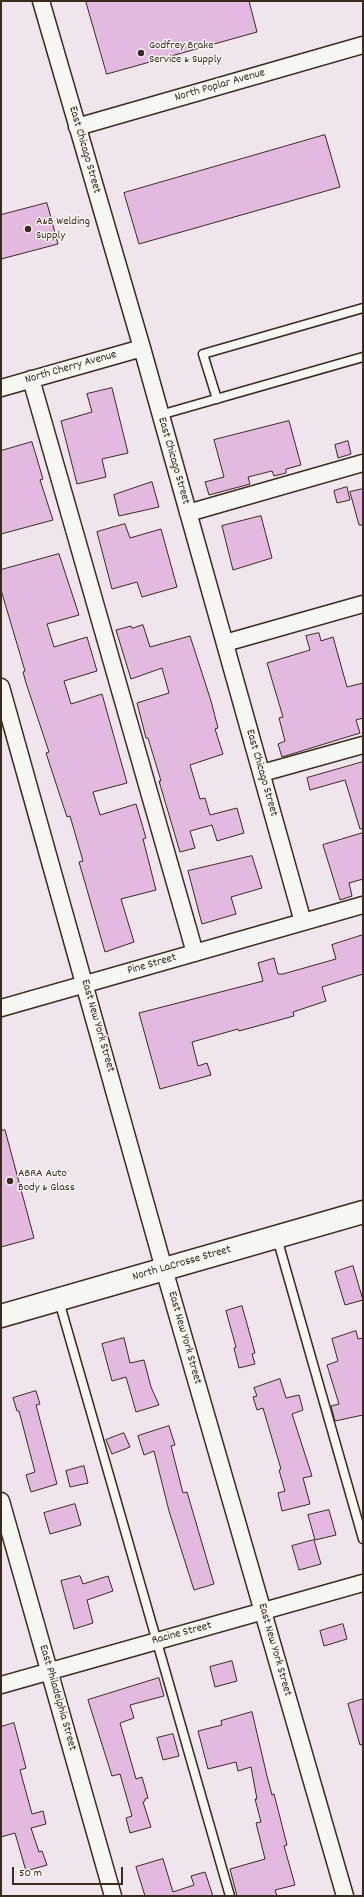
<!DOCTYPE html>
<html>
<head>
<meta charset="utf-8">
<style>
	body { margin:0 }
	#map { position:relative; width:364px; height:1897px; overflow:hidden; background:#f0e4ed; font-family:Dekko,sans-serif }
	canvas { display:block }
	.frame { position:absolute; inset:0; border:2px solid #3b2a1e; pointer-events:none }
	.scale { position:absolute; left:12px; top:1867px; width:111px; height:18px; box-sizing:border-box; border:2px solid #3b2a1e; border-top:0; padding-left:5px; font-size:12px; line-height:14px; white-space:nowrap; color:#3b2a1e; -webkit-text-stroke:3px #f6f6f2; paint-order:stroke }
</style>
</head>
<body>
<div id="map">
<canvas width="364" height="1897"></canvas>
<div class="frame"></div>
<div class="scale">50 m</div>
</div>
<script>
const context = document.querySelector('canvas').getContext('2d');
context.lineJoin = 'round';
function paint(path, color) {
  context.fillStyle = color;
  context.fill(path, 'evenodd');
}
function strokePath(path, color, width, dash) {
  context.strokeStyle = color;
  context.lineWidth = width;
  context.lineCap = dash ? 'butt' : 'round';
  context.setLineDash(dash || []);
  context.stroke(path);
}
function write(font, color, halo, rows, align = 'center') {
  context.font = font + ' Dekko,sans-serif';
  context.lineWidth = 3;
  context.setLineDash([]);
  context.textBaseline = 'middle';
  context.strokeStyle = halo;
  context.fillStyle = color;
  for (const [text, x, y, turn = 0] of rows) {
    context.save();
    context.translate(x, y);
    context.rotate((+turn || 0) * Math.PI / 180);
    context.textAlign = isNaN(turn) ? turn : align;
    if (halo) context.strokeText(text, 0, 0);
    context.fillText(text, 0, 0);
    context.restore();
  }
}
const building = new Path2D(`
	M86,1H249L257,32L107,74Z
	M325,135L340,187L139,244L124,193Z
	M47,203L58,244L1,259V215Z
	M112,388L128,453L102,459L106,477L77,484L61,421L92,412L87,394Z
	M289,421L301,465L286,469V473L274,476L272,471L248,477L250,484L209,495L205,482L224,477L214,440Z
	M348,441L351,454L338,458L335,445Z
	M32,442L43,479L40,480L53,520L1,534V451Z
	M152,482L159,507L119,516L114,495Z
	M347,487L350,500L337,503L334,491Z
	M363,489V525H359L350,492Z
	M261,516L272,558L233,570L222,526Z
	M125,524L130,538L161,529L177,587L142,597L137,582L112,589L97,532Z
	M59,554L79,615L47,624L54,647L87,637L97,671L64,681L71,704L102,694L127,783L93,792L100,815L136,804L146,838L143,839L156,890L121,899L134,942L105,952L79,862L83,861L70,816L67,817L46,753L49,752L26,683L23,672L25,671L1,590V570Z
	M143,625L150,647L190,636L211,701L218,728L215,729L223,754L190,765L200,799L205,798L210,815L237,808L244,833L217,841L212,825L190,831L195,848L180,852L159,781H161L148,738H146L137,703L169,693L162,668L131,679L116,630L131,626L132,628Z
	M319,633L321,641L333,637L347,687L363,683V718L356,720L360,733L282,757L278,744L285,741L279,718L283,717L267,663L310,650L306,636Z
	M363,762V828L360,829L345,780L310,790L307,778Z
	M363,833V879L349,883L352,896L340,900L323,845Z
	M252,856L262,888L231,897L236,914L202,924L188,871Z
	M363,935V974L322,987L326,1001L293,1012L294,1016L239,1031L238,1029L192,1042L198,1066L207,1063L211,1075L160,1089L139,1013L263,981L258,963L274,958L278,974H283L336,959L332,945Z
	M1,1130H5L34,1238L1,1247Z
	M353,1266L363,1300L345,1305L335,1272Z
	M242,1306L255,1353L252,1354L255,1364L239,1368L234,1348L236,1347L226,1311Z
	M356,1331L358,1339L363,1338V1415L335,1421L331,1406L339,1404L327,1365L338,1361L332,1339Z
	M124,1338L130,1363L144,1360L151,1387L159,1405L136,1412L126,1377L112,1381L102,1344Z
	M280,1379L286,1398L299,1395L303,1410L292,1414L312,1476L303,1478L310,1504L282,1511L278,1493L285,1491L279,1470L281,1469L263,1408L257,1410L253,1397L257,1396L254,1388Z
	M36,1391L40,1404L36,1405L57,1484L31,1492L26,1475L35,1472L19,1411H17L13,1398Z
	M169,1426L175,1445L171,1446L183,1493L187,1492L214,1584L194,1590L169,1511L154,1451L144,1455L138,1436Z
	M124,1433L130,1447L112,1454L106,1440Z
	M84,1466L88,1483L70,1487L66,1471Z
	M75,1504L81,1525L50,1534L44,1513Z
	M329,1510L336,1535L315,1540L308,1515Z
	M314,1540L321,1564L299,1570L292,1546Z
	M80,1576L83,1584L108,1576L113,1591L87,1600L93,1623L74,1629L61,1581Z
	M343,1624L347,1639L324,1646L320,1631Z
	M232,1661L237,1681L215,1687L210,1667Z
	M159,1678L164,1696L130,1705L134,1718L120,1723L136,1779L142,1777L148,1798L145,1799V1801L143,1802L151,1827L130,1833L126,1818L132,1816L120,1774L112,1776L88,1700Z
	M363,1699V1744L360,1745L348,1704Z
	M252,1712L267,1776L272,1795L274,1794L287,1845L284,1846L295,1885L275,1890L277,1896H237L230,1869L265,1859L256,1823L261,1822L255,1799H257L251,1767L238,1771L236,1762L208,1769L198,1731L222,1725L221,1721Z
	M14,1723L26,1768L20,1770L32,1814L43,1811L46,1824L31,1828L39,1852L42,1851L47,1865L26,1871L15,1833L1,1837V1727Z
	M173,1734L179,1756L163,1760L157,1738Z
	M163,1859L173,1892L194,1885L191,1876L205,1872L213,1896H145L136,1867Z`);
paint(building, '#e3b9e0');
strokePath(building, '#3b2a1e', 1);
const service = new Path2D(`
	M217,399L203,354L363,308
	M160,415L363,357
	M277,1238L363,1539
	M59,1301L230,1896`);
const minor = new Path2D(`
	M41,1L142,348L303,922
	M77,127L363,45
	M31,379L195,953
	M1,388L142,348
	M188,513L363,463
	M225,643L363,604
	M1,687L164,1269L345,1896
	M262,773L363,745
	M1,1008L363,905
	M1,1501L113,1896
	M1,1685L363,1583`);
const secondary = new Path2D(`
	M1,1316L363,1212`);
strokePath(service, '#3b2a1e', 11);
strokePath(minor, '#3b2a1e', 19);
strokePath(secondary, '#3b2a1e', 25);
strokePath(service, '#f6f6f2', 8);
strokePath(minor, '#f6f6f2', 16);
strokePath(secondary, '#f6f6f2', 22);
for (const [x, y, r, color] of [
	[141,53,4,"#3b2a1e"],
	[28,229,4,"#3b2a1e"],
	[10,1181,4,"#3b2a1e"]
]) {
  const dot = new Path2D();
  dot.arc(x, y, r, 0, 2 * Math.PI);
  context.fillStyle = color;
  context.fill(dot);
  strokePath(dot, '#f6f6f2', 1.5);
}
write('12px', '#3b2a1e', '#f6f6f2', [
	["Godfrey Brake",149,46],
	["Service & Supply",149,60],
	["A&B Welding",36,222],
	["Supply",36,236],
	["ABRA Auto",18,1174],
	["Body & Glass",18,1188]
], 'left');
write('12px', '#3b2a1e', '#f6f6f2', [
	["North Poplar Avenue",220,86,-16],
	["East Chicago Street",84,150,74],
	["North Cherry Avenue",71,368,-16],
	["East Chicago Street",173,461,74],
	["East Chicago Street",261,773,74],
	["Pine Street",152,965,-16],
	["East New York Street",97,1026,74],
	["North LaCrosse Street",182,1264,-16],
	["East New York Street",184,1338,74],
	["Racine Street",182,1634,-15],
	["East New York Street",274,1650,74],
	["East Philadelphia Street",57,1698,74]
]);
</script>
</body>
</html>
